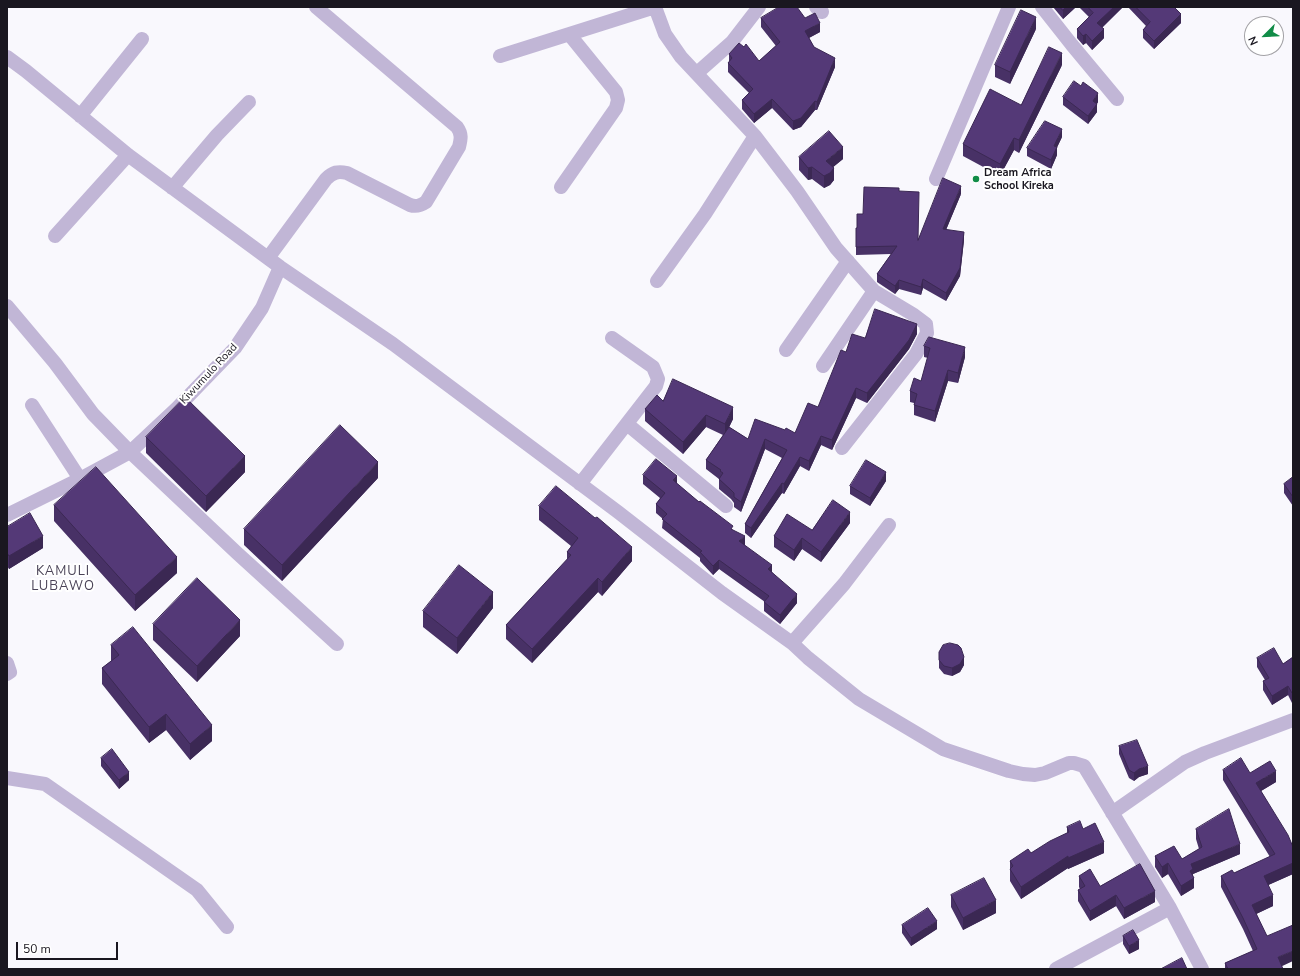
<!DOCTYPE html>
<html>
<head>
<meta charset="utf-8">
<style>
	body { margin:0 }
	#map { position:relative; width:1300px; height:976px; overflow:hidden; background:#f9f8fd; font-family:"Nunito Sans",sans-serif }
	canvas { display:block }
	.frame { position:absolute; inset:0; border:8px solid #1a1720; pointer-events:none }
	.north { position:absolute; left:1244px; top:16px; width:40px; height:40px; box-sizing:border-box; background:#fff; border:1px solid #a3a2a6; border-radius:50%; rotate:246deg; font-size:11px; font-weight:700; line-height:16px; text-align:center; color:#1a1720 }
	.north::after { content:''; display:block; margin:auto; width:14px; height:18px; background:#118c47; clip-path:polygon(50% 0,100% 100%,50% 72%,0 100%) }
	.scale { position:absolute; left:16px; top:942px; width:102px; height:18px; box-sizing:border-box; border:2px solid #1a1720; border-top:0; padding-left:5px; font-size:12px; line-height:14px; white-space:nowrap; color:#1a1720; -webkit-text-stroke:3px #fff; paint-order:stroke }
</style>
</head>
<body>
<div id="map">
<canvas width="1300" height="976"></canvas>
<div class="frame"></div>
<div class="north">N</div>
<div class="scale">50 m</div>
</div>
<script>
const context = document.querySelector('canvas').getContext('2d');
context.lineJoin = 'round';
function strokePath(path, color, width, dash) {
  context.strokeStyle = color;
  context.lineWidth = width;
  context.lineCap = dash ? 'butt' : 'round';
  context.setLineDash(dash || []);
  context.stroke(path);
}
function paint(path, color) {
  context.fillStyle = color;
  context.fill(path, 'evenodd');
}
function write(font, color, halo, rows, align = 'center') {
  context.font = font + ' "Nunito Sans",sans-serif';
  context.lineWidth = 4;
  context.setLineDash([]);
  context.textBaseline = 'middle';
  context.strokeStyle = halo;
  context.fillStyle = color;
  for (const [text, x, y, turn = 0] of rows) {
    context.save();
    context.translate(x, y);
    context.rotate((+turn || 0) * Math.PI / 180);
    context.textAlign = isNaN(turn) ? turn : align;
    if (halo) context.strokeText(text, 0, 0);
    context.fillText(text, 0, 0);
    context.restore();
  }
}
strokePath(new Path2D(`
	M655,7L665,34L681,57L755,136L797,191L836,248L874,291L914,315L926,324L927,333L916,354L842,448
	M816,7L822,12
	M1042,7L1072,45L1117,99
	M500,56L655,7
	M7,57L26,71L128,155L280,267L393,344L618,512L722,593L792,643L808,658L859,699L943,749L1009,771L1023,774L1035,775L1045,773L1069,763H1074L1084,766L1170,908L1202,969
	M697,73L732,42L759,7
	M80,116L142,39
	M936,179L1009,7
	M561,187L616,108L618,100L616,92L569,34
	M172,188L217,135L249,102
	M55,236L128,155
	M268,258L326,179C333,172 338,171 347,173L410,205C416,207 420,206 426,202L459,147C461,139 462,134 457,127L316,7
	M657,281L705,214L755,136
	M7,306L55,363L93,414L130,452L237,553L337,644
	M786,350L848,261
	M823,366L874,291
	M32,405L80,479
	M627,424L726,506
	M580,484L656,386L658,379L653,367L612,338
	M7,515L80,479L130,452L177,408L235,348L262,308L280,267
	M792,643L844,584L889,525
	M7,663L10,672L7,674
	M7,778L45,784L197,890L227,927
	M1112,813L1185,762L1205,753L1293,720
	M1056,969L1170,908`), '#c1b6d6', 14);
paint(new Path2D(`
	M1053,7H1076L1063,19Z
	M1079,7H1123L1102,28L1104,38L1092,50L1086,43L1083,45L1077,38V29L1089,17Z
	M1128,7H1174L1181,23L1154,49L1143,38V30L1146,26Z
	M761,18H805L820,32L809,38L814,47L835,67L817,110H815L801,127L793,130L772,108L754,123L742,109V100L749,93L728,72V63L729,62V54L759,61L776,46L761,27Z
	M1036,29L1010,84L995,77V65Z
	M1062,65L1019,153L1014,150L1000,176L963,156V144L1021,105Z
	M1081,86L1098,102L1097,104V112L1088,124L1063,105V97Z
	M1062,137L1057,147V155L1051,169L1027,156V148Z
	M799,157L843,159L833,167L834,180L830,185L824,188L812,179L808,180L799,170Z
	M899,191L918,239L961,194L946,230L964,240L960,276L946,301L923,288L921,295L899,289L895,294L877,282V274L891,254L856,255V228H857L863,214Z
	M917,334L909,349L867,403L856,398L832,450L821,445L809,471L800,466L784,494L782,493L751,538L745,533V524L782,458L765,449L741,512L734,507V503L731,499L719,489V479L706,469V460L723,435L706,427L683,454L645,421V409L663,401L733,419L729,427L748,439L785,430L795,433L818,407L846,352L865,338Z
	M924,346L965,357L958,383L948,381L935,422L914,415V403L910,402V391L921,381L928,358L924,357Z
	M146,437L245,472L206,512L146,453Z
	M643,475L677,484L699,502L733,530L745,545H744L772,572L797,603L780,624L764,611V602H765L719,569L713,575L700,561V558L662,528L663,519L656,513V504L660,498L643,484Z
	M1293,477V506L1284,493V484Z
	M378,478L282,581L244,545V529Z
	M886,481L870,506L850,494V486Z
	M54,505L177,573L135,611L54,521Z
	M539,506L632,561L602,596L598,592L532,663L506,639V625L567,560V552L571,546L539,520Z
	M850,523L821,562L802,549L794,561L774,547V536L812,530Z
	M7,527L43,548L9,569L7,566Z
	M493,608L457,654L423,627V611Z
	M153,624L240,636L197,682L153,640Z
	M111,645L212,741L190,760L166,730L149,743L102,684V668L111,661Z
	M939,652L964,665L960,672L952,676L944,674L939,668Z
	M1293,657L1292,703L1288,695L1272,705L1263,690V681L1265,680L1257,667V658L1283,664Z
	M1119,746L1148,774L1139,777L1134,781L1129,778L1119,754Z
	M101,758L129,780L119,789L101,766Z
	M1223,770L1250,773L1276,782L1261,791L1293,847V874L1268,885L1273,906L1256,914L1283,969H1225V963L1253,951L1243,929L1221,887V876L1234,873L1270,857L1223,780Z
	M1067,827L1083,829L1104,853L1068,869V868L1021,899L1010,881V861L1031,853L1067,833Z
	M1196,829L1240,854L1193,874L1194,888L1181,896L1168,874L1162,878L1155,867V856L1182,859L1199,849L1196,839Z
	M1079,876L1100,886L1155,902L1124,919L1116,906L1090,921L1078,901V890L1080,889L1079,887Z
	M951,895L996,913L963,930L951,907Z
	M902,925L937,929L911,946L902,933Z
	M1123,936L1139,949L1129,954L1123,944Z`), '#483166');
paint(new Path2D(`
	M1066,7H1076L1063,19V10Z
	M1114,7H1123L1097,32V23Z
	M1181,14V23L1154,49V41Z
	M1036,17V29L1010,84V72Z
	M820,23V32L805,40V31Z
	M1104,29V38L1092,50V41Z
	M1086,34V43L1083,45V36Z
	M1062,53V65L1019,153V140Z
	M835,58V67L817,110V102Z
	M1098,93V102L1094,108L1097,104V112L1088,124V116L1093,101Z
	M772,99V108L754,123V114Z
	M815,101V110L801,127L793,130V121Z
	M1062,129V137L1054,154V146Z
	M1014,138V150L1000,176V164Z
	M843,147V159L826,173V161Z
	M1057,147V155L1051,169V160Z
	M812,167V179L808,180V168Z
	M834,168V180L830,185L824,188V176Z
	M961,186V194L943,237V229Z
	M964,232V240L960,276L946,301V293Z
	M923,279V288L921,295V287Z
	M899,280V289L895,294V286Z
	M917,324V334L909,349L867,403V393Z
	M965,347V357L958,383V373Z
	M948,370V381L935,422V411Z
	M856,388V398L832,450V440Z
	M733,407V419L725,436V424Z
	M706,415V427L683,454V442Z
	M821,436V445L809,471V461Z
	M765,439V449L741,512V502Z
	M245,456V472L206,512V496Z
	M800,457V466L784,494V484Z
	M378,462V478L282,581V565Z
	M886,472V481L870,506V498Z
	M677,476V485L673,480Z
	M782,483V493L751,538V528Z
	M850,512V523L821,562V552Z
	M43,536V548L9,569V556Z
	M745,536V545L739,550V541Z
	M802,538V549L794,561V550Z
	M632,547V561L602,596V582Z
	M177,557V573L135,611V595Z
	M719,560V569L713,575V566Z
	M772,565V574L768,569Z
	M598,578V592L532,663V649Z
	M493,592V608L457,654V638Z
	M797,594V603L780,624V615Z
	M240,620V636L197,682V666Z
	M964,657V665L960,672L952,676V668Z
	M1288,686V695L1272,705V696Z
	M1292,693H1293V702L1292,703Z
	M166,714V730L149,743V727Z
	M212,725V741L190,760V744Z
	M1148,766V774L1139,777L1134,781V773L1139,769Z
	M1276,771V782L1256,794V783Z
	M129,772V780L119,789V780Z
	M1104,842V853L1068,869V858Z
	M1240,844V854L1193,874V878H1194V888L1181,896V886L1191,864Z
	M1068,856V868L1021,899V887Z
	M1168,863V874L1162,878V867Z
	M1293,863V874L1264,887V876Z
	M1155,891V902L1124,919V908Z
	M1116,895V906L1090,921V911Z
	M1273,895V906L1252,916V905Z
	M996,900V913L963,930V918Z
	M937,921V929L911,946V938Z
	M1139,940V949L1129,954V946Z
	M1293,951V961L1278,968V957Z`), '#3b2853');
const building = new Path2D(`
	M779,7H797L805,18L815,13L820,23L805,31L814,47L835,58L817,102L815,101L801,118L793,121L772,99L754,114L742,100L753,89L728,63L732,58L729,54L739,43L744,47L746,44L759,61L780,42L761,18Z
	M1060,7H1066L1063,10Z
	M1088,7H1114L1097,23L1104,29L1092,41L1086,34L1083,36L1077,29L1093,13Z
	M1136,7H1174L1181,14L1154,41L1143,30L1150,22Z
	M1021,10L1036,17L1010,72L995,65Z
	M1049,47L1062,53L1019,140L1014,138L1000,164L963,144L990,89L1021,105Z
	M1074,81L1081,86L1083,82L1098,93L1093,101L1097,104L1088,116L1063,97Z
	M1045,121L1062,129L1054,146L1057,147L1051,160L1027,148Z
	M829,131L843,147L826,161L834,168L830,173L824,176L812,167L808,168L799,157Z
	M943,178L961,186L943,229L964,232L960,268L946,293L923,279L921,287L899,280L895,286L877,274L897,246L856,247V228H857V214H863L864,187L899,188V191L919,192L918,240Z
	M875,309L917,324L909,340L867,393L856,388L832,440L821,436L809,461L800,457L784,484L782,483L751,528L745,524L787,450L765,439L741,502L734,497V493L731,490L719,479L723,473L720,471L721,470L706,460L729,427L748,439L755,419L785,430L786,428L795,433L808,403L818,407L841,350L846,352L852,334L865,338Z
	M929,337L965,347L958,373L948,370L935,411L914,405L917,394L910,391L914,378L921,381L930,348L924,346Z
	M673,379L733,407L725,424L706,415L683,442L645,409L657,395L663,401Z
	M185,397L245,456L206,496L146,437Z
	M340,425L378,462L282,565L244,529Z
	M656,459L677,476L673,480L699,502L700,501L733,526L731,529L745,536L739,541L772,565L768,569L797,594L780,615L764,602L769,596L719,560L713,566L700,552L702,551L662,519L667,514L656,504L665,493L643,475Z
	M866,460L886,472L870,498L850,486Z
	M96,467L177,557L135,595L54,505Z
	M1293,477V497L1284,484Z
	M556,486L595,518L597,517L632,547L602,582L598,578L532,649L506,625L571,555L567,552L578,538L539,506Z
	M833,500L850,512L821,552L802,538L794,550L774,536L787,514L812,530Z
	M30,513L43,536L9,556L7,553V527Z
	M459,565L493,592L457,638L423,611Z
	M197,578L240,620L197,666L153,624Z
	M133,627L212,725L190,744L166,714L149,727L102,668L119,655L111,645Z
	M950,643L958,645L961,648L964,657L960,664L952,668L944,666L939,660V652L943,645Z
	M1274,648L1283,664L1293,657V693H1292L1288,686L1272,696L1263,681L1269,678L1257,658Z
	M1137,740L1148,766L1139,769L1134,773L1129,770L1119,746Z
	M112,749L129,772L119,780L101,758Z
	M1241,758L1250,773L1270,761L1276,771L1256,783L1288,835L1293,847V863L1264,876L1273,895L1252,905L1267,936L1293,925V951L1278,957L1283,969H1228L1225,963L1257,949L1243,918L1221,876L1232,870L1234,873L1275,854L1223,770Z
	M1229,809L1240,844L1191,864L1193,869L1190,871L1194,878L1181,886L1168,863L1162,867L1155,856L1174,846L1182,859L1202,847L1196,829Z
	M1080,821L1083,829L1095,823L1104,842L1068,858V856L1021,887L1010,869L1013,866L1010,861L1028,849L1031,853L1050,841L1069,832L1067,827Z
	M1140,864L1155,891L1124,908L1116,895L1090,911L1078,890L1085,886L1079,876L1090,869L1100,886Z
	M984,878L996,900L963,918L951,895Z
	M928,908L937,921L911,938L902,925Z
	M1133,930L1139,940L1129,946L1123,936Z
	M1182,958L1187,969H1161Z`);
paint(building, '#543977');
strokePath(building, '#3b2853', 1);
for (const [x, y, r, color] of [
	[976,179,4,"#118c47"]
]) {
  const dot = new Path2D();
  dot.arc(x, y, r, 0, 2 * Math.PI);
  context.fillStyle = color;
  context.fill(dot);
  strokePath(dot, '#fff', 1.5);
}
write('bold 11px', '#1a1720', '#fff', [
	["Dream Africa",984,173],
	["School Kireka",984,186]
], 'left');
write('11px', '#1a1720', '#fff', [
	["Kiwumulo Road",209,374,-47]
]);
context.letterSpacing = '1px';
write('13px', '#4a4357', '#fff', [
	["KAMULI",63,572],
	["LUBAWO",63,587]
]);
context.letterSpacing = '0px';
</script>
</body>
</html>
